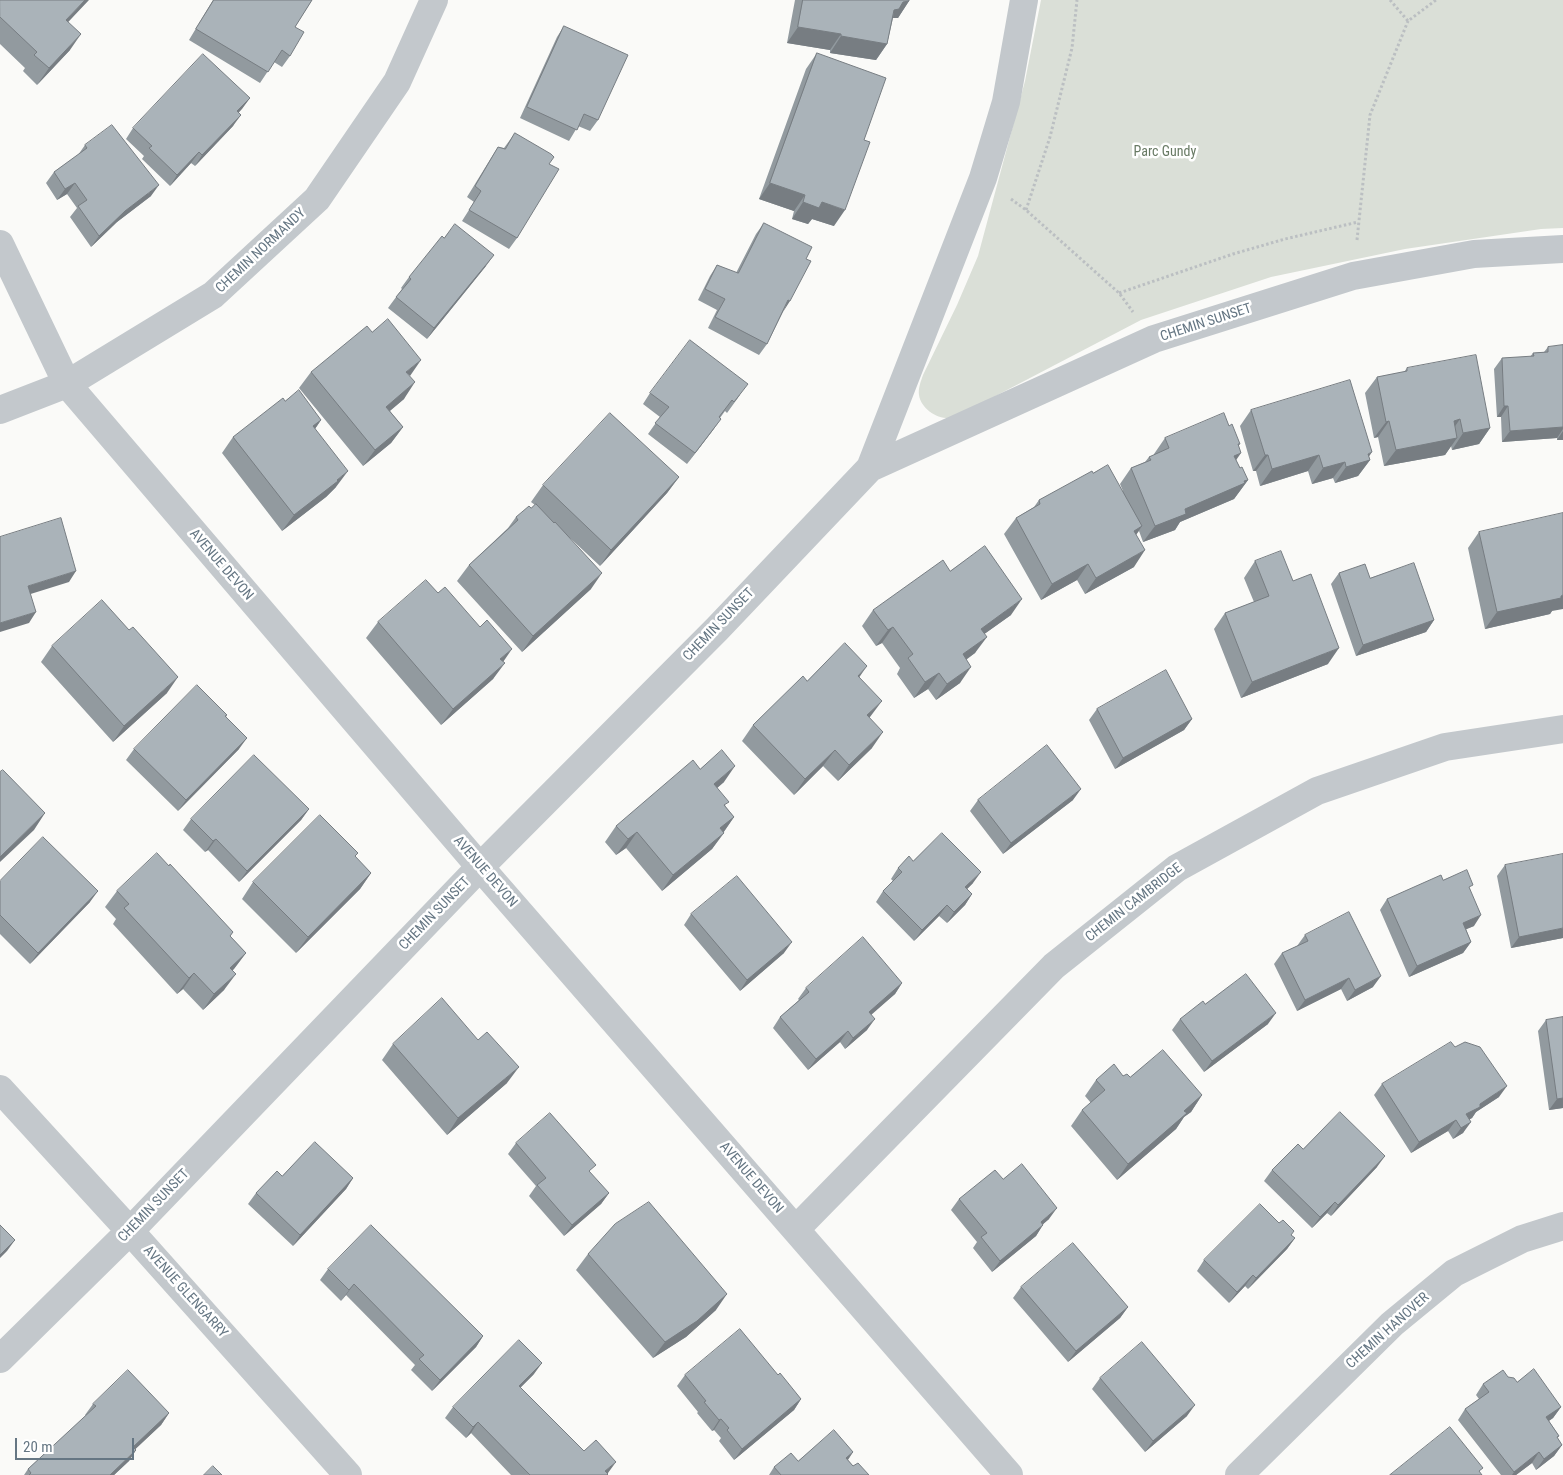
<!DOCTYPE html>
<html>
<head>
<meta charset="utf-8">
<style>
	body { margin:0 }
	#map { position:relative; width:1563px; height:1475px; overflow:hidden; background:#fafaf8; font-family:"Roboto Condensed",sans-serif }
	canvas { display:block }
	.scale { position:absolute; left:15px; top:1438px; width:119px; height:22px; box-sizing:border-box; border:2px solid #657683; border-top:0; padding-left:6px; font-size:15px; line-height:18px; white-space:nowrap; color:#657683; -webkit-text-stroke:4px #fff; paint-order:stroke }
</style>
</head>
<body>
<div id="map">
<canvas width="1563" height="1475"></canvas>
<div class="scale">20 m</div>
</div>
<script>
const context = document.querySelector('canvas').getContext('2d');
context.lineJoin = 'round';
function paint(path, color) {
  context.fillStyle = color;
  context.fill(path, 'evenodd');
}
function strokePath(path, color, width, dash) {
  context.strokeStyle = color;
  context.lineWidth = width;
  context.lineCap = dash ? 'butt' : 'round';
  context.setLineDash(dash || []);
  context.stroke(path);
}
function write(font, color, halo, rows, align = 'center') {
  context.font = font + ' "Roboto Condensed",sans-serif';
  context.lineWidth = 5;
  context.setLineDash([]);
  context.textBaseline = 'middle';
  context.strokeStyle = halo;
  context.fillStyle = color;
  for (const [text, x, y, turn = 0] of rows) {
    context.save();
    context.translate(x, y);
    context.rotate((+turn || 0) * Math.PI / 180);
    context.textAlign = isNaN(turn) ? turn : align;
    if (halo) context.strokeText(text, 0, 0);
    context.fillText(text, 0, 0);
    context.restore();
  }
}
paint(new Path2D(`
	M1041,0H1563V228L1541,229L1405,249L1271,277L1141,320L963,413C960,415 956,417 952,418C938,420 921,409 919,395C918,388 921,381 923,375L957,305L978,256L1025,81Z`), '#dadfd7');
strokePath(new Path2D(`
	M1390,0L1408,21L1436,0
	M1011,199L1026,210L1119,293L1133,312
	M1026,210L1050,137L1072,48L1077,0
	M1357,240L1370,115L1408,21
	M1119,293L1233,254L1285,239L1358,222`), '#bbbfc2', 3, [2.5, 2.5]);
strokePath(new Path2D(`
	M0,244L67,384L480,867L1009,1475
	M0,410L67,384L213,295L317,199L397,82L434,0
	M870,468L983,178L1006,102L1024,0
	M0,1089L130,1231L348,1475
	M796,1229L1054,966L1177,868L1317,791L1445,747L1563,729
	M0,1359L130,1231L480,867L717,629L870,468L1154,339L1353,276L1474,254L1563,249
	M1239,1475L1392,1324L1454,1273L1522,1239L1563,1226`), '#c3c8cc', 28);
paint(new Path2D(`
	M0,0L68,22L70,50L37,85L23,71L25,68L0,44Z
	M213,0H312L295,27L290,56L282,67L274,62L260,83L189,40Z
	M795,0H909V1L898,18H893L887,44L876,60L830,53V50L787,43Z
	M564,26L598,120L590,131L578,126L569,141L520,118L557,37Z
	M817,53L834,226L812,219L808,224L792,219L794,211L759,199L806,69Z
	M250,98L238,113L233,126L195,166L191,163L170,186L142,159L144,156L126,139L133,128Z
	M515,133L549,164L517,238L509,249L462,221L474,202L467,197L491,158L498,147L504,148Z
	M85,145L151,196L117,222L91,247L70,217L77,208L67,194L57,200L46,183L54,172L78,155Z
	M764,223L806,259L783,312L767,344L759,355L708,328L717,310L698,300L710,276L717,265L736,273L756,234Z
	M486,266L427,339L388,308L402,289L401,288L409,277Z
	M1563,345V440H1557V438L1502,442L1501,417H1497L1494,369L1502,358L1530,357L1533,353L1544,352L1548,347Z
	M1407,368L1490,428L1479,444L1452,450L1451,446L1445,455L1384,466L1378,437L1374,438L1365,393L1377,377L1404,372Z
	M311,372L410,376L404,399L390,411L403,427L391,443L363,466L299,388Z
	M650,393L740,395L727,413L725,411L720,418L713,430L687,464L648,434L660,417L643,404Z
	M285,401L321,420L315,429L336,487L326,497L282,531L222,453L233,437Z
	M1251,410L1369,457L1370,460L1358,476L1335,483L1333,478L1312,484L1308,471L1260,486L1256,471H1253L1240,426Z
	M1229,426L1240,444L1238,446L1236,460L1240,468L1248,480L1234,499L1180,522L1175,530L1143,542L1139,531L1136,535L1134,567L1085,594L1077,580L1041,600L1004,534L1016,518L1034,507L1039,500L1093,473L1123,491L1120,484L1131,468L1145,462L1149,457L1154,455V454L1165,438Z
	M679,477L667,493L600,566L570,538L591,589L522,652L457,581L469,565L508,528L516,517L531,508L535,505L531,502L543,485Z
	M1479,532L1552,611L1550,614L1485,629L1468,548Z
	M1255,561L1293,581L1328,664L1241,698L1214,629L1225,613L1254,602L1244,578Z
	M950,571L1011,615L984,634L975,653L966,660L960,683L936,700L928,689L914,698L897,674L900,668L882,643L876,646L862,626L873,610Z
	M1339,573L1370,578L1434,620L1426,632L1356,656L1331,584Z
	M438,593L503,662L493,679L441,725L366,638L378,622Z
	M52,646L167,693L113,742L41,662Z
	M859,678L872,748L838,781L823,766L794,795L742,741L753,725L807,681Z
	M1097,709L1192,719L1184,730L1115,769L1089,720Z
	M227,715L226,717L239,749L178,811L126,760L134,749Z
	M700,769L724,782L717,788L726,807L734,817L712,849L662,891L626,848L616,855L605,842L616,826Z
	M978,800H1073L1003,854L970,811Z
	M309,809L301,820L239,882L208,850L205,852L183,830L191,819Z
	M355,857L371,873L360,889L296,953L242,899L253,882Z
	M913,861L973,883L967,889L972,894L965,905L947,923L939,916L914,941L876,902L883,891L893,881L891,879L898,868Z
	M1505,865L1563,938L1511,948L1497,876Z
	M1443,880L1470,889L1474,926L1466,929L1471,942L1463,953L1409,977L1380,910L1387,899Z
	M0,881L90,902L30,964L0,934Z
	M117,891L233,932L230,936L246,953L232,971L224,990L203,1010L183,989L177,994L113,924L116,919L105,907Z
	M691,914L784,953L740,991L684,925Z
	M1305,935L1373,987L1347,1001L1341,989L1297,1011L1274,964L1282,953L1297,946Z
	M902,983L895,994L871,1014L867,1030L845,1049L840,1042L808,1070L773,1028L780,1017L799,1000L798,999L806,988Z
	M1205,1004L1268,1024L1204,1072L1172,1030L1180,1019Z
	M1563,1017V1108L1549,1110L1538,1031L1546,1020Z
	M478,1040L507,1083L447,1135L382,1060L393,1044Z
	M1455,1047L1499,1097L1476,1112L1472,1118L1470,1119L1463,1133L1453,1139L1448,1131L1411,1153L1374,1095L1382,1084Z
	M1130,1077L1202,1095L1191,1112L1184,1117L1176,1129L1117,1180L1071,1126L1082,1110L1091,1103L1085,1096L1096,1080Z
	M516,1143L609,1193L601,1204L564,1236L529,1196L536,1186L508,1154Z
	M1303,1149L1377,1167L1331,1216L1327,1213L1312,1228L1264,1181L1272,1170Z
	M282,1176L353,1178L346,1189L293,1246L248,1204L256,1193Z
	M1003,1179L1049,1219L1043,1224L1036,1236L992,1272L973,1248L977,1242L951,1210L959,1199Z
	M1291,1235L1295,1238L1287,1249L1248,1289L1245,1286L1229,1303L1197,1271L1204,1260Z
	M588,1254L716,1310L686,1337L653,1358L576,1270Z
	M328,1269L483,1336L476,1347L432,1391L411,1370L415,1365L346,1295L341,1301L320,1280Z
	M1021,1287L1128,1307L1120,1318L1068,1362L1013,1298Z
	M534,1374L520,1388L584,1451L607,1474V1475H511L471,1433L466,1438L445,1418L453,1407Z
	M685,1375H778L801,1399L794,1410L734,1460L719,1441L721,1438L714,1430L712,1431L697,1413L698,1412L677,1386Z
	M1508,1377L1561,1407L1553,1418L1549,1421L1559,1436L1557,1438L1562,1445L1554,1456L1536,1470L1532,1463L1516,1475H1501L1458,1420L1465,1409L1479,1399L1476,1395L1483,1384Z
	M1100,1378L1187,1416L1145,1452L1092,1389Z
	M93,1404L169,1413L161,1425L135,1449L136,1450L129,1461L114,1475H24L28,1469L86,1416L85,1415Z
	M853,1452L848,1460L853,1466L869,1475H769L774,1467L798,1461Z`), '#929a9f');
paint(new Path2D(`
	M85,0H89L55,36L66,20Z
	M909,1L898,18H893L894,10L903,2Z
	M798,27L841,34L830,50L787,43Z
	M81,34L70,50L37,85L49,68Z
	M841,36L887,44L876,60L830,53Z
	M250,98L242,109L229,123L237,111Z
	M241,115L233,126L195,166L202,155Z
	M199,152L191,163L170,186L177,175Z
	M75,183L67,194L57,200L65,189Z
	M770,183L805,195L794,211L759,199Z
	M159,185L151,196L117,222L91,247L99,236L125,211Z
	M803,202H822L845,210L834,226L812,219L808,224L792,219Z
	M494,255L486,266L427,339L434,328Z
	M788,300L790,301L783,312Z
	M421,360L410,376L406,372Z
	M415,382L404,399L375,423L386,407Z
	M1504,406H1508L1501,417H1497Z
	M721,419L713,430L687,464L695,453Z
	M1460,419L1449,435L1454,421Z
	M321,420L310,436L313,426Z
	M1389,421L1378,437L1374,438L1386,422Z
	M403,427L391,443L363,466L375,450Z
	M1563,427V429L1557,438L1502,442L1510,431Z
	M1490,428L1479,444L1452,450L1463,433Z
	M1563,431V440H1557Z
	M1457,438L1445,455L1384,466L1396,450Z
	M1372,452L1366,461L1370,460L1358,476L1335,483L1346,467L1368,454Z
	M1241,453L1230,469L1234,456Z
	M1265,455H1268L1256,471H1253Z
	M1319,455L1308,471L1260,486L1272,469Z
	M1345,462L1333,478L1312,484L1323,468Z
	M348,471L336,487L326,497L282,531L294,515Z
	M679,477L667,493L600,566L611,550Z
	M1248,480L1234,499L1180,522L1175,530L1143,542L1155,526L1185,509Z
	M1142,526L1131,542L1134,531Z
	M1145,550L1134,567L1085,594L1096,578Z
	M1088,564L1077,580L1041,600L1052,584Z
	M76,571L69,582L21,597L28,586Z
	M602,573L591,589L522,652L533,636Z
	M1563,595V609L1552,611L1550,614L1485,629L1497,612Z
	M1022,599L1011,615L969,645L981,629Z
	M36,612L29,623L0,632V623Z
	M1434,620L1426,632L1356,656L1363,645Z
	M893,627L882,643L876,646L888,630Z
	M987,637L975,653L951,670L963,654Z
	M1339,648L1328,664L1241,698L1252,682Z
	M512,649L501,665L500,659Z
	M505,663L493,679L441,725L453,709Z
	M867,666L856,682L858,676Z
	M971,667L960,683L936,700L947,684Z
	M939,673L928,689L914,698L925,682Z
	M178,677L167,693L113,742L124,726Z
	M882,701L870,717L856,731L867,715Z
	M1192,719L1184,730L1115,769L1123,758Z
	M883,732L872,748L838,781L849,765Z
	M247,738L239,749L178,811L186,800Z
	M835,750L823,766L794,795L805,779Z
	M735,766L724,782L703,800L714,784Z
	M1081,789L1073,800L1003,854L1011,843Z
	M309,809L301,820L239,882L247,871Z
	M45,813L34,830L0,862V857Z
	M734,817L723,833L720,828Z
	M637,832L626,848L616,855L628,839Z
	M724,833L712,849L662,891L673,875Z
	M216,839L208,850L205,852L213,841Z
	M981,872L973,883L958,898L965,887Z
	M371,873L360,889L296,953L308,937Z
	M98,891L90,902L30,964L38,953Z
	M972,894L965,905L947,923L954,912Z
	M947,905L939,916L914,941L922,930Z
	M1481,915L1474,926L1455,934L1463,923Z
	M1563,928V938L1511,948L1519,937Z
	M792,942L784,953L740,991L747,980Z
	M1471,942L1463,953L1409,977L1417,966Z
	M246,953L234,969L218,984L230,968Z
	M194,973L183,989L177,994L189,978Z
	M236,974L224,990L203,1010L214,994Z
	M1381,976L1373,987L1347,1001L1355,990Z
	M1349,978L1341,989L1297,1011L1305,1000Z
	M902,983L895,994L862,1023L869,1012Z
	M1276,1013L1268,1024L1204,1072L1212,1061Z
	M875,1019L867,1030L845,1049L853,1038Z
	M848,1031L840,1042L808,1070L816,1059Z
	M519,1067L507,1083L447,1135L458,1118Z
	M1507,1086L1499,1097L1476,1112L1472,1118L1459,1125L1466,1114L1480,1104Z
	M1202,1095L1191,1112L1184,1117L1176,1129L1117,1180L1128,1164L1184,1111Z
	M1563,1098V1108L1549,1110L1557,1099Z
	M1456,1120L1448,1131L1411,1153L1419,1142Z
	M1471,1122L1463,1133L1453,1139L1461,1128Z
	M1385,1156L1377,1167L1331,1216L1338,1205Z
	M353,1178L346,1189L293,1246L300,1235Z
	M609,1193L601,1204L564,1236L572,1225Z
	M1335,1202L1327,1213L1312,1228L1320,1217Z
	M1057,1208L1049,1219L1033,1233L1041,1222Z
	M1043,1225L1036,1236L992,1272L1000,1261Z
	M1295,1238L1287,1249L1248,1289L1256,1278Z
	M15,1240L7,1251L0,1258V1255Z
	M1253,1275L1245,1286L1229,1303L1237,1292Z
	M354,1284L346,1295L341,1301L349,1290Z
	M727,1294L716,1310L686,1337L653,1358L665,1342Z
	M1128,1307L1120,1318L1068,1362L1076,1351Z
	M483,1336L476,1347L432,1391L440,1380Z
	M542,1363L534,1374L511,1397L519,1386Z
	M801,1399L794,1410L734,1460L742,1449Z
	M1195,1405L1187,1416L1145,1452L1153,1441Z
	M1561,1407L1553,1418L1538,1428L1546,1417Z
	M169,1413L161,1425L126,1458L133,1447Z
	M721,1419L714,1430L712,1431L719,1420Z
	M478,1422L471,1433L466,1438L473,1427Z
	M1562,1445L1554,1456L1536,1470L1544,1459Z
	M136,1450L129,1461L114,1475H110Z
	M853,1452L842,1468L846,1458Z
	M1539,1452L1532,1463L1516,1475H1512L1514,1472Z
	M616,1462L608,1473L605,1475V1471Z`), '#777d82');
const building = new Path2D(`
	M0,0H85L66,20L81,34L49,68L34,55L37,52L0,17Z
	M214,0H312L295,27L304,32L290,56L282,50L268,72L196,29Z
	M803,0H909V1L903,2L899,9L894,10L887,44L841,36V34L798,27Z
	M564,26L628,55L598,120L584,114L577,130L527,107Z
	M817,53L886,78L864,140L870,142L845,210L822,202L819,208L803,202L805,195L770,183Z
	M203,54L250,98L237,111L241,115L202,155L199,152L177,175L149,148L152,146L133,128Z
	M112,125L159,185L125,211L99,236L78,206L87,200L75,183L65,189L54,172L87,148L85,145Z
	M515,133L551,154L554,157L549,164L559,169L517,238L469,210L481,191L475,186L498,147L505,149Z
	M764,223L812,247L806,259L811,261L790,301L788,300L767,344L715,317L725,299L705,289L717,265L738,273Z
	M455,224L494,255L434,328L396,297L411,279L409,277L442,236L444,238Z
	M388,319L421,360L406,372L415,382L386,407L403,427L375,450L311,372L367,326L372,332Z
	M690,340L748,384L734,402L732,400L719,417L721,419L695,453L655,423L669,407L650,393Z
	M1563,345V427L1510,431L1508,406H1504L1502,358L1534,356L1533,353L1548,352V347Z
	M1476,355L1490,428L1463,433L1460,419L1454,421L1457,438L1396,450L1389,421L1386,422L1377,377L1407,371V368Z
	M1350,380L1372,452L1368,454L1370,460L1346,467L1345,462L1323,468L1319,455L1272,469L1268,455H1265L1251,410Z
	M299,390L321,420L313,426L348,471L337,480L338,481L294,515L233,437L283,398L285,401Z
	M610,413L679,477L611,550L543,485Z
	M1224,413L1229,426L1232,424L1240,444H1238L1241,453L1234,456L1240,468L1242,467L1248,480L1244,481L1245,483L1185,509L1186,514L1155,526L1131,468L1151,460L1149,457L1169,448L1165,438Z
	M1108,465L1142,526L1134,531L1145,550L1096,578L1088,564L1052,584L1016,518L1040,504L1039,500L1092,471L1093,473Z
	M536,504L554,523L555,522L602,573L533,636L469,565L518,520L516,517L529,506L531,508Z
	M1563,513V595L1561,596V598L1497,612L1479,532Z
	M61,518L76,571L28,586L36,612L0,623V537Z
	M985,546L1022,599L981,629L987,637L963,654L971,667L947,684L939,673L925,682L908,658L913,654L893,627L888,630L873,610L943,560L950,571Z
	M1281,551L1293,581L1311,574L1339,648L1252,682L1225,613L1269,596L1255,561Z
	M1414,563L1434,620L1363,645L1339,573L1365,564L1370,578Z
	M426,580L438,593L445,587L480,627L487,620L512,649L500,659L505,663L453,709L378,622Z
	M102,600L129,630L133,627L178,677L124,726L52,646Z
	M845,643L867,666L858,676L882,701L867,715L883,732L849,765L835,750L805,779L753,725L803,676L807,681Z
	M1166,670L1192,719L1123,758L1097,709Z
	M197,685L227,715L225,716L247,738L186,800L134,749Z
	M1047,745L1081,789L1011,843L978,800Z
	M722,750L735,766L714,784L729,802L724,805L734,817L720,828L724,833L673,875L637,832L628,839L616,826L693,760L700,769Z
	M254,755L309,809L247,871L216,839L213,841L191,819Z
	M3,770L45,813L0,857V772Z
	M320,815L358,853L355,856L371,873L308,937L253,882Z
	M942,833L981,872L965,887L972,894L954,912L947,905L922,930L883,891L902,872L898,868L909,856L913,861Z
	M43,837L98,891L38,953L0,915V881Z
	M157,853L169,866L170,864L233,932L230,936L246,953L230,968L236,974L214,994L194,973L189,978L124,908L129,904L117,891Z
	M1563,854V928L1519,937L1505,865Z
	M1467,870L1473,885L1469,887L1481,915L1463,923L1471,942L1417,966L1387,899L1441,875L1443,880Z
	M737,876L792,942L747,980L691,914Z
	M1349,912L1381,976L1355,990L1349,978L1305,1000L1282,953L1308,941L1305,935Z
	M863,937L902,983L869,1012L875,1019L853,1038L848,1031L816,1059L780,1017L809,992L806,988Z
	M1246,974L1276,1013L1212,1061L1180,1019L1203,1001L1205,1004Z
	M442,998L478,1040L487,1032L519,1067L458,1118L393,1044Z
	M1563,1017V1098L1557,1099L1546,1020Z
	M1451,1042L1455,1047L1465,1042L1480,1047L1507,1086L1480,1104V1107L1466,1114L1471,1122L1461,1128L1456,1120L1419,1142L1382,1084Z
	M1163,1050L1202,1095L1184,1111L1187,1113L1128,1164L1082,1110L1105,1090L1096,1080L1114,1064L1123,1076L1127,1074L1130,1077Z
	M1340,1112L1385,1156L1338,1205L1335,1202L1320,1217L1272,1170L1298,1144L1303,1149Z
	M550,1113L596,1165L589,1171L609,1193L572,1225L537,1185L546,1178L516,1143Z
	M315,1142L353,1178L300,1235L256,1193L277,1171L282,1176Z
	M1022,1164L1057,1208L1041,1222L1043,1225L1000,1261L981,1237L987,1233L959,1199L995,1170L1003,1179Z
	M649,1202L727,1294L697,1321L665,1342L588,1254L615,1224Z
	M1260,1204L1279,1223L1283,1220L1294,1231L1291,1235L1295,1238L1256,1278L1253,1275L1237,1292L1204,1260Z
	M0,1225L15,1240L0,1255Z
	M371,1225L483,1336L440,1380L419,1359L424,1355L354,1284L349,1290L328,1269Z
	M1073,1243L1128,1307L1076,1351L1021,1287Z
	M740,1329L778,1375L780,1373L801,1399L742,1449L727,1430L729,1428L721,1419L719,1420L704,1402L706,1401L685,1375Z
	M519,1340L542,1363L519,1386L584,1451L596,1440L616,1462L605,1471L608,1474L607,1475H530L478,1422L473,1427L453,1407Z
	M1142,1342L1195,1405L1153,1441L1100,1378Z
	M1534,1369L1561,1407L1546,1417L1559,1436L1557,1437L1562,1445L1544,1459L1539,1452L1514,1472L1465,1409L1489,1392L1483,1384L1503,1370L1508,1377L1514,1378L1517,1382Z
	M128,1370L169,1413L133,1447L136,1450L110,1475H29L31,1473L28,1469L96,1406L93,1404Z
	M1450,1427L1483,1468L1479,1471L1482,1475H1390Z
	M834,1430L853,1452L846,1458L853,1466L858,1463L869,1475H781L774,1467L791,1453L798,1461Z
	M213,1466L222,1475H204Z`);
paint(building, '#aab3b9');
strokePath(building, '#777d82', 1);
write('14px', '#687a64', '#fff', [
	["Parc Gundy",1165,152]
]);
write('14px', '#657683', '#fff', [
	["CHEMIN NORMANDY",261,251,-43],
	["CHEMIN SUNSET",1206,323,-18],
	["AVENUE DEVON",221,565,49],
	["CHEMIN SUNSET",719,625,-46],
	["AVENUE DEVON",485,872,49],
	["CHEMIN CAMBRIDGE",1134,903,-38],
	["CHEMIN SUNSET",435,914,-46],
	["AVENUE DEVON",751,1178,49],
	["CHEMIN SUNSET",154,1206,-46],
	["AVENUE GLENGARRY",185,1292,48],
	["CHEMIN HANOVER",1388,1331,-42]
]);
</script>
</body>
</html>
